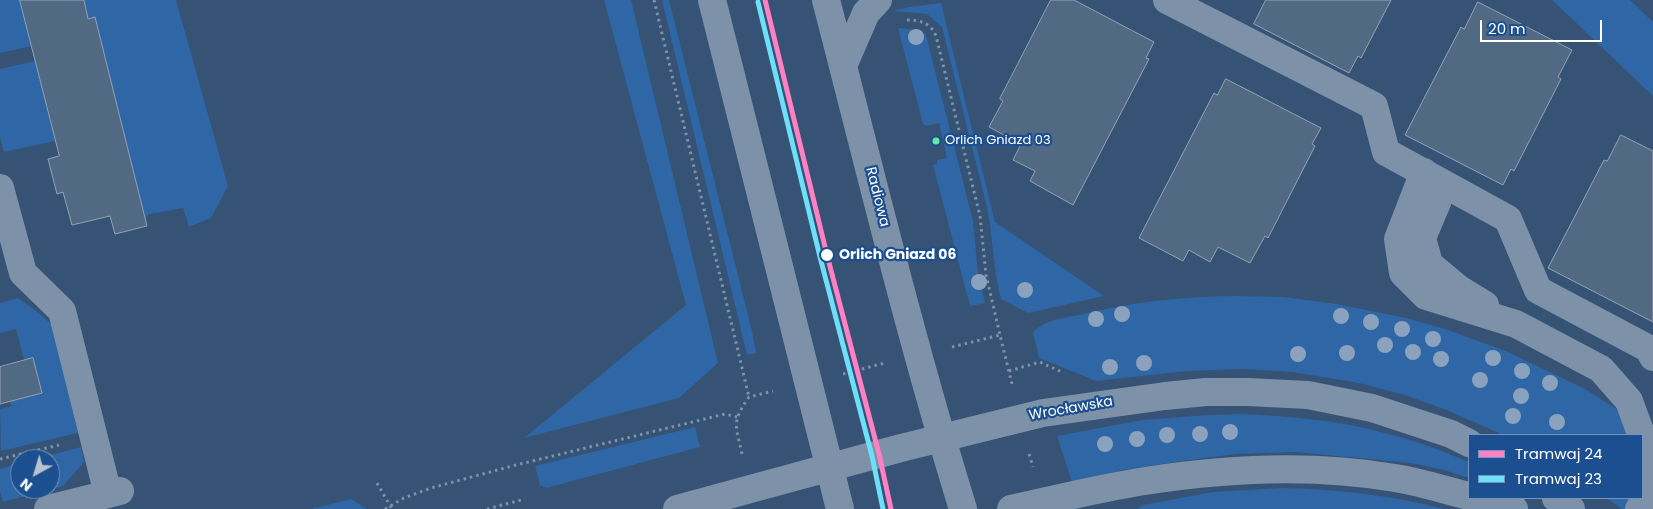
<!DOCTYPE html>
<html>
<head>
<meta charset="utf-8">
<style>
	body { margin:0 }
	#map { position:relative; width:1653px; height:509px; overflow:hidden; background:#365274; font-family:Poppins,sans-serif }
	canvas { display:block }
	.legend { position:absolute; left:1468px; top:434px; width:175px; height:65px; box-sizing:border-box; background:#1b4f8f; border:1px solid #7695bc; margin:0; padding:6px 9px; list-style:none; font-size:15px; color:#fff }
	.legend li { display:flex; align-items:center; gap:10px; height:25px }
	.legend b { width:25px; border:1px solid #7695bc }
	.north { position:absolute; left:10px; top:449px; width:50px; height:50px; box-sizing:border-box; background:#1b4f8f; border:1px solid #7695bc; border-radius:50%; rotate:219deg; font-size:14px; font-weight:700; line-height:20px; text-align:center; color:#fff }
	.north::after { content:''; display:block; margin:auto; width:18px; height:22px; background:#b9c2ce; clip-path:polygon(50% 0,100% 100%,50% 72%,0 100%) }
	.scale { position:absolute; left:1480px; top:20px; width:122px; height:22px; box-sizing:border-box; border:2px solid #fff; border-top:0; padding-left:6px; font-size:15px; line-height:18px; white-space:nowrap; color:#fff; -webkit-text-stroke:4px #1b4f8f; paint-order:stroke }
</style>
</head>
<body>
<div id="map">
<canvas width="1653" height="509"></canvas>
<ul class="legend">
<li><b style="height:6px;background:#ff80c5"></b>Tramwaj 24</li>
<li><b style="height:6px;background:#6ddff8"></b>Tramwaj 23</li>
</ul>
<div class="north">N</div>
<div class="scale">20 m</div>
</div>
<script>
const context = document.querySelector('canvas').getContext('2d');
context.lineJoin = 'round';
function paint(path, color) {
  context.fillStyle = color;
  context.fill(path, 'evenodd');
}
function strokePath(path, color, width, dash) {
  context.strokeStyle = color;
  context.lineWidth = width;
  context.lineCap = dash ? 'butt' : 'round';
  context.setLineDash(dash || []);
  context.stroke(path);
}
function write(font, color, halo, rows, align = 'center') {
  context.font = font + ' Poppins,sans-serif';
  context.lineWidth = 4.5;
  context.setLineDash([]);
  context.textBaseline = 'middle';
  context.strokeStyle = halo;
  context.fillStyle = color;
  for (const [text, x, y, turn = 0] of rows) {
    context.save();
    context.translate(x, y);
    context.rotate((+turn || 0) * Math.PI / 180);
    context.textAlign = isNaN(turn) ? turn : align;
    if (halo) context.strokeText(text, 0, 0);
    context.fillText(text, 0, 0);
    context.restore();
  }
}
paint(new Path2D(`
	M0,0H20L31,46L0,53Z
	M84,0H176L228,186L211,218L189,227L183,208L149,214L145,218L95,17L88,19Z
	M604,0H631L718,363L679,398L524,438L686,305Z
	M662,0H669L752,331L756,353L747,355Z
	M1552,0H1630L1653,22V96Z
	M941,3L995,222L1104,296L1028,313L1001,299C993,269 993,237 987,207L942,27L927,14L893,11L909,7Z
	M898,28L921,30L926,35L973,221L978,273L985,303L970,306L933,165L937,164V160L947,158L939,123L926,126L923,124Z
	M35,61L55,141L4,152L0,137V69Z
	M1234,296L1284,297L1337,304L1406,318L1445,329L1506,351L1585,389L1624,414L1632,435H1503L1449,411L1408,396L1359,383L1292,372L1242,369L1187,371L1096,381L1039,358L1033,332C1047,319 1060,319 1079,315C1130,302 1181,297 1234,296Z
	M18,298L35,310L52,325L78,433L1,451L0,409L11,406L10,401L42,393L33,358L24,360L16,329L0,333V303Z
	M1240,414C1289,416 1337,420 1385,433C1414,440 1442,451 1469,462V478L1444,470L1411,463L1295,452L1236,454L1182,461L1122,470L1073,485L1057,436L1142,420L1208,415Z
	M695,427L700,447L546,488L540,485L535,466Z
	M81,447L84,462L63,486L3,502L0,492V469L20,463V489H50V459H36Z
	M1281,488C1336,489 1391,495 1444,509H1137L1143,505L1213,492Z
	M1606,498H1632L1625,509H1622Z
	M351,499L367,509H311Z`), '#2f66a5');
const building = new Path2D(`
	M20,0H84L88,19L95,17L147,226L115,234L110,216L72,225L63,192L57,194L48,159L59,156Z
	M1051,0H1074L1154,42L1146,58L1149,59L1073,205L1030,181L1035,171L1013,160L1021,144L989,127L1003,101L1000,99Z
	M1266,0H1391L1361,58L1358,56L1349,73L1254,24Z
	M1478,2L1572,50L1558,77L1561,79L1514,171L1511,169L1503,185L1405,135L1461,27L1464,29Z
	M1226,79L1321,128L1312,144L1315,146L1268,238L1265,236L1250,263L1218,247L1210,262L1189,250L1183,261L1139,238L1214,93L1217,95Z
	M1621,135L1653,151V322L1548,268L1604,160L1607,161Z
	M33,358L42,393L0,404V367Z`);
paint(building, '#526984');
strokePath(building, '#92a2b6', 1);
strokePath(new Path2D(`
	M654,0L749,397
	M907,20C920,20 931,23 936,36L980,216L986,275L1000,335
	M952,347L1000,335L1012,384
	M1009,371L1040,362L1064,373
	M843,374L885,363
	M742,454C736,425 731,423 749,397L773,391
	M1029,454L1033,467
	M0,459L59,445
	M377,483L392,509
	M385,509L404,498L431,488L516,465L725,414L737,417
	M487,509L525,499`), '#7d92a8', 3, [2.5, 4]);
strokePath(new Path2D(`
	M712,0L840,509
	M826,0C870,170 911,341 963,509
	M1167,0L1374,106L1386,152L1508,219L1538,290L1649,349L1653,357
	M843,66L866,13L878,0
	M1424,172L1398,239L1403,273L1426,296L1516,324L1601,369L1629,401L1647,450L1649,491L1639,509
	M0,188L23,273L62,311L108,494
	M1438,200L1422,238L1429,264L1459,289L1485,305
	M1476,498L1514,509
	M1556,498L1571,509
	M48,509L120,491
	M677,509L901,448L1043,413L1165,396L1206,392H1247L1308,395L1372,408L1451,434L1469,443
	M1011,509C1056,499 1100,488 1145,481C1228,468 1313,464 1395,478C1420,482 1445,490 1469,496`), '#7d92a8', 28);
strokePath(new Path2D(`
	M765,0L827,255L879,454L891,509`), '#ff80c5', 5);
strokePath(new Path2D(`
	M758,2L820,257L872,456L883,509`), '#6ddff8', 5);
context.fillStyle = '#8aa2be';
for (const [x, y] of [
	[916,37],
	[979,282],
	[1025,290],
	[1122,314],
	[1341,316],
	[1096,319],
	[1371,322],
	[1402,329],
	[1433,339],
	[1385,345],
	[1413,352],
	[1347,353],
	[1298,354],
	[1493,358],
	[1441,359],
	[1144,363],
	[1110,367],
	[1522,371],
	[1480,380],
	[1550,383],
	[1521,396],
	[1513,416],
	[1557,422],
	[1230,432],
	[1200,434],
	[1167,435],
	[1137,439],
	[1105,444]
]) {
  context.beginPath();
  context.arc(x, y, 8, 0, 2 * Math.PI);
  context.fill();
}
for (const [x, y, r, color] of [
	[936,141,4.5,"#60e9a3"],
	[827,255,7,"#fff"]
]) {
  const dot = new Path2D();
  dot.arc(x, y, r, 0, 2 * Math.PI);
  context.fillStyle = color;
  context.fill(dot);
  strokePath(dot, '#1b4f8f', 2);
}
write('13px', '#fff', '#1b4f8f', [
	["Orlich Gniazd 03",945,141]
], 'left');
write('14px', '#fff', '#1b4f8f', [
	["Radiowa",877,197,76],
	["Wrocławska",1071,409,-10]
]);
write('bold 14px', '#fff', '#1b4f8f', [
	["Orlich Gniazd 06",839,255]
], 'left');
</script>
</body>
</html>
